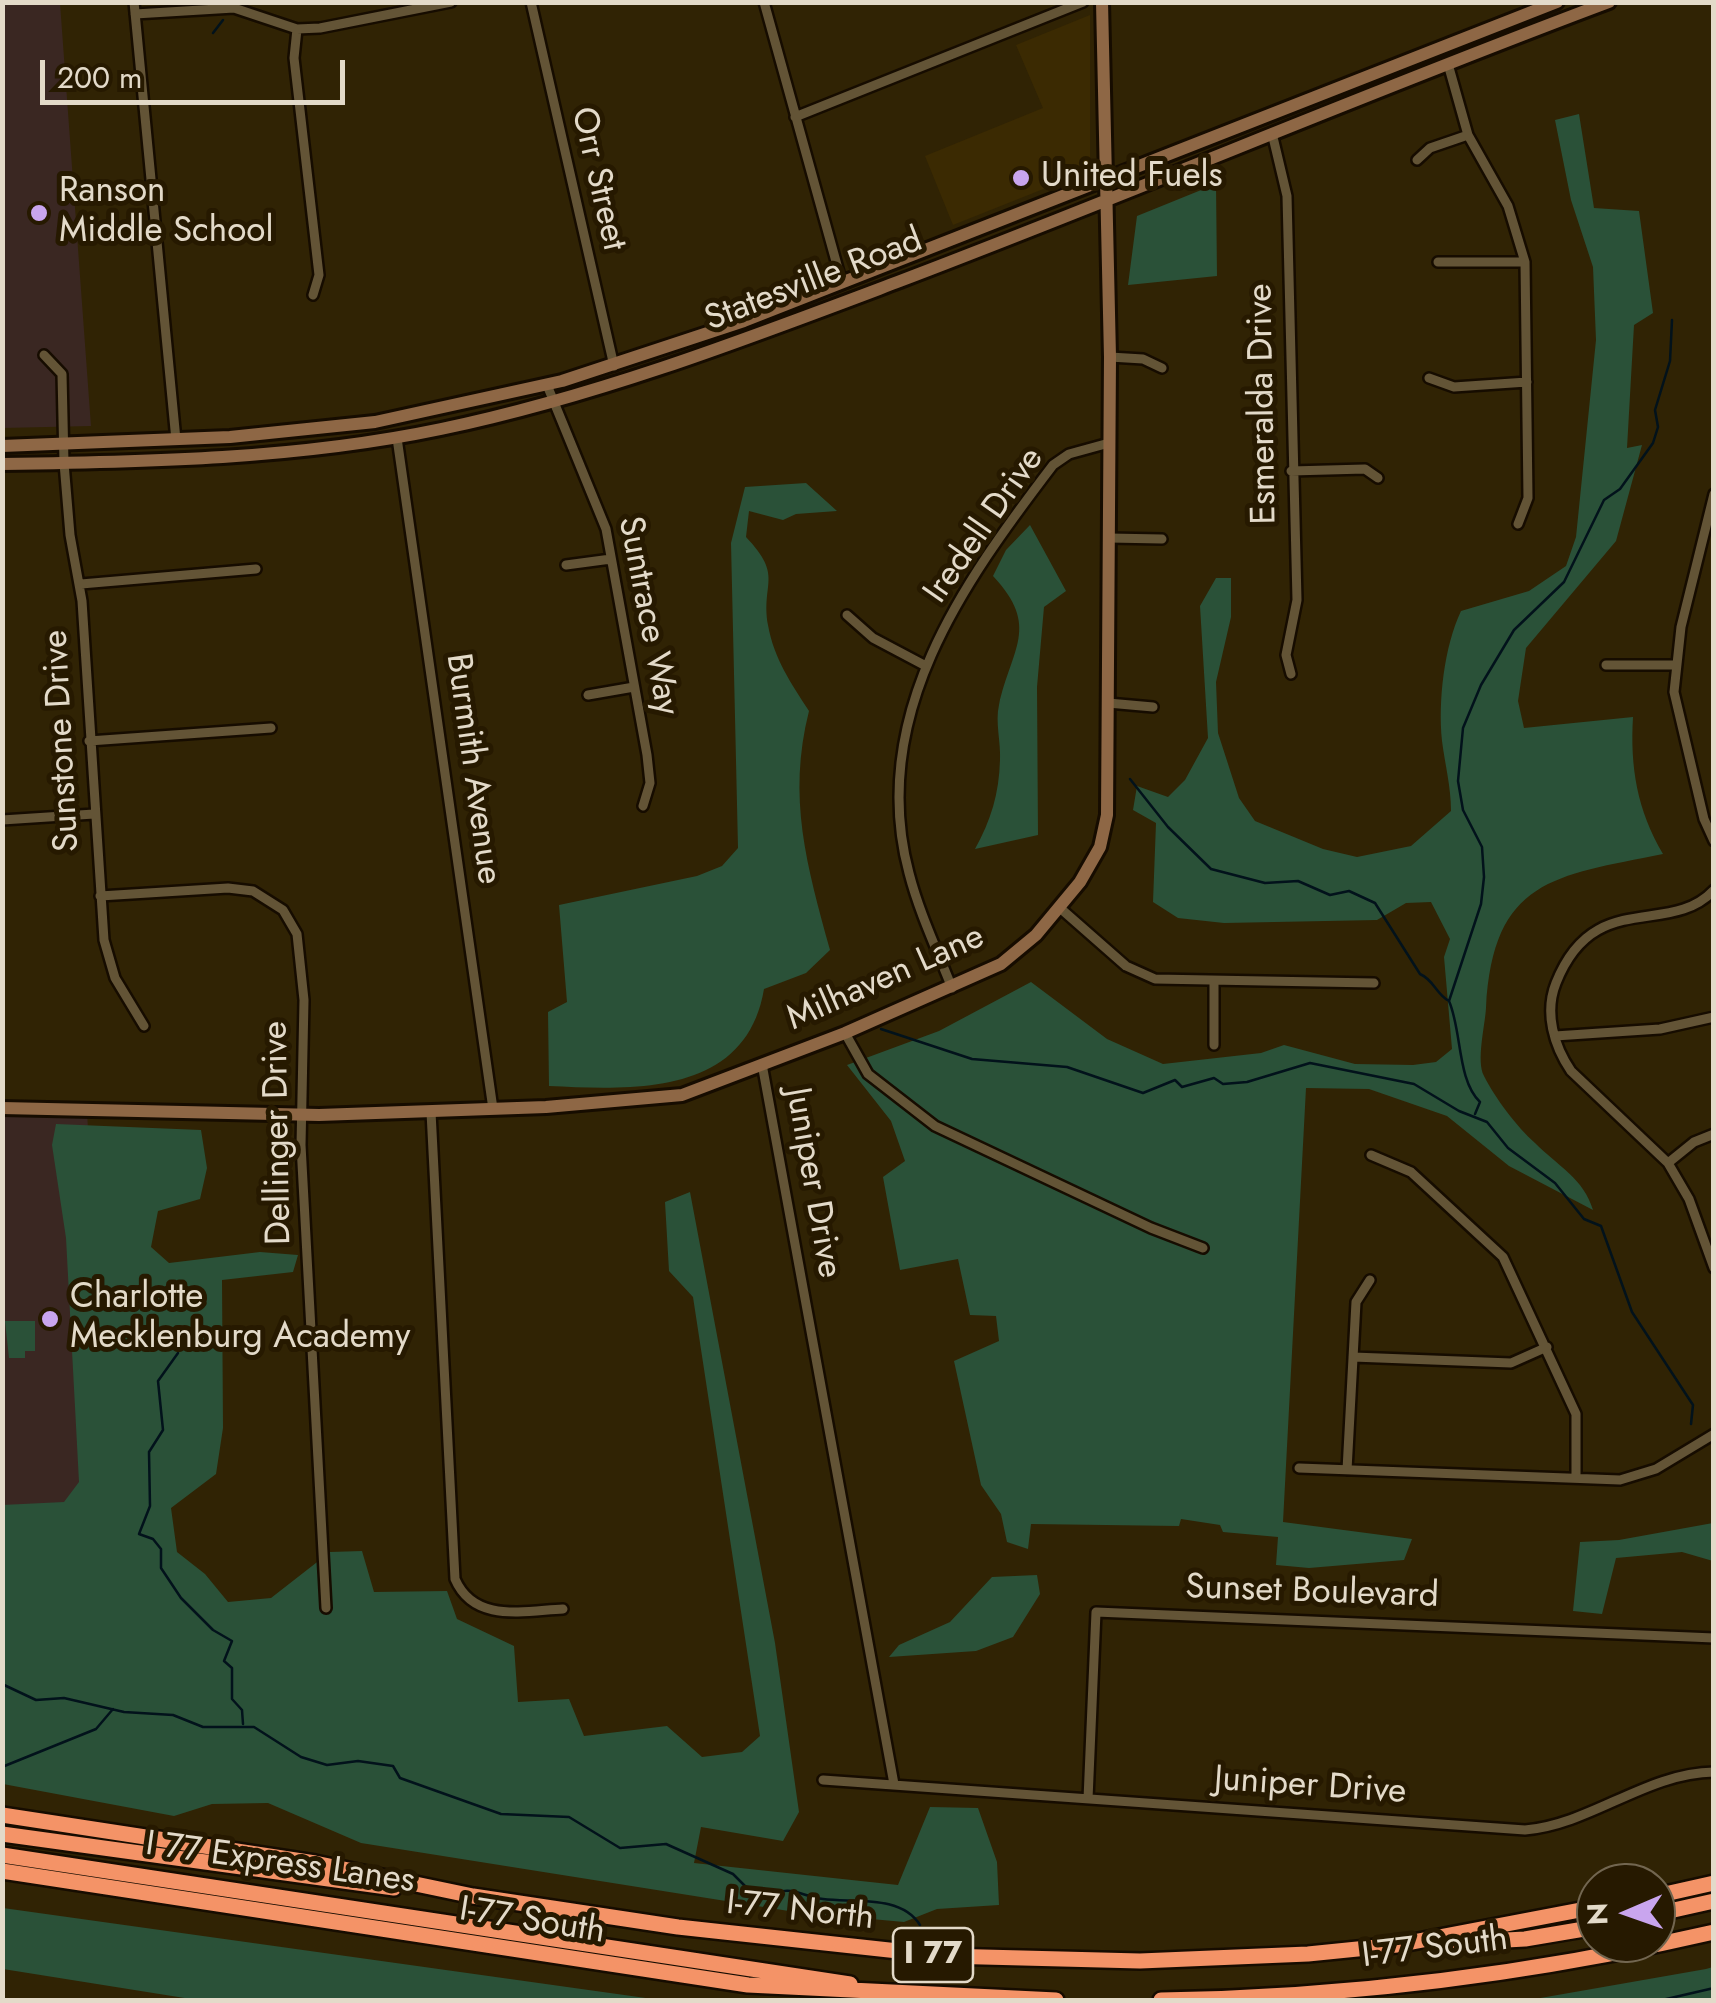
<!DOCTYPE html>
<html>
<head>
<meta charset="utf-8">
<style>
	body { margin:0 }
	#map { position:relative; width:1716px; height:2003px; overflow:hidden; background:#302304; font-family:Jost,sans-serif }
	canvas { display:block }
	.frame { position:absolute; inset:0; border:5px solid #e3dac9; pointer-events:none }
	.north { position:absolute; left:1576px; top:1863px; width:100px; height:100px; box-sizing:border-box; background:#261900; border:2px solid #726650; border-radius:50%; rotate:268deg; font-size:28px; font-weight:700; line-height:40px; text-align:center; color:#e3dac9 }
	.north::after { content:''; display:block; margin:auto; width:35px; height:45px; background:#c9a5ee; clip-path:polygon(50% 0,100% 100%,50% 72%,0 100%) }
	.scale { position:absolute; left:40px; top:60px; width:305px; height:45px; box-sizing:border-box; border:5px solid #e3dac9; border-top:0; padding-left:12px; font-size:30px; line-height:35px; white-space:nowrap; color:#e3dac9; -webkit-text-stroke:8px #261900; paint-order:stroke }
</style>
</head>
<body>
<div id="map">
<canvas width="1716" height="2003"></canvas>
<div class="frame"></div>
<div class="north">N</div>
<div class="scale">200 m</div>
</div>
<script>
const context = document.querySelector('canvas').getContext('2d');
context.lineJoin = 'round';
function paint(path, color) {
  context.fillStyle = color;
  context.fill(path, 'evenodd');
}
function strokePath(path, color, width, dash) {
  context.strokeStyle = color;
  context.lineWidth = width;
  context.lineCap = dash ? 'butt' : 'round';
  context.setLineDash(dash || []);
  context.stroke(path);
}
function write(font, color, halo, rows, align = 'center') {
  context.font = font + ' Jost,sans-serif';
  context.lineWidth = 10;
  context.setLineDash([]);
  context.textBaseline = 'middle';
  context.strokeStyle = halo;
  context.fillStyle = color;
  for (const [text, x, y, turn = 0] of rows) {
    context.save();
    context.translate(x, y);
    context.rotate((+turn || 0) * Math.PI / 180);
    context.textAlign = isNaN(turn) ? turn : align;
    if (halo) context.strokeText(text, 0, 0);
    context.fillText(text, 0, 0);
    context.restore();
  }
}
paint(new Path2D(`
	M1090,15V164L1061,182L953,225L925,156L1043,108L1016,45Z`), '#3b2a02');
paint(new Path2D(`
	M2,3H60L91,426L3,428Z
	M2,1110H87L108,1528L3,1531Z`), '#3a2722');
paint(new Path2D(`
	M1579,114L1594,208L1639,211L1653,313L1634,325L1627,448L1642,445L1616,541L1526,648L1518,701L1524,728L1633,717C1630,767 1637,810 1663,854C1554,876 1493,879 1486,1008C1485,1026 1476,1061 1484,1076C1495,1098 1517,1127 1535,1143C1558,1166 1584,1179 1593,1210L1509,1166L1447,1116L1369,1089L1306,1088L1283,1522L1412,1539L1404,1560L1309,1568L1276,1565L1278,1537L1223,1532L1220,1525L1181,1519L1179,1526L1031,1524L1028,1549L1007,1542L1001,1514L981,1485L954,1361L999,1341L996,1316L970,1315L958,1259L900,1270L883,1177L905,1161L891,1121L847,1065L939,1031L1031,982L1107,1039L1163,1064L1261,1053L1284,1045L1355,1064L1413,1065L1436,1062L1452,1049L1444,957L1450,939L1431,902L1406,903L1377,920L1224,923L1178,918L1153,902L1156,823L1133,810L1137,786L1168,797L1185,780L1208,738L1200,606L1216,578H1231V617L1216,682L1218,733L1239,798L1255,821L1323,849L1357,857L1411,846L1451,811C1451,786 1445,765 1442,741C1438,701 1444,647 1461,611L1529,591L1566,566L1576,537L1596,340L1593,267L1571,200L1555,120Z
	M1216,184L1217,276L1128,285L1137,216Z
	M806,483L837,511L796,514L783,520L749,511L746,537C784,577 761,582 768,625C774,659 791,683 809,711C787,798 807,866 830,950L806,973L764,989C746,1096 634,1090 549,1086L548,1012L567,1002L559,905L697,876L722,866L738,848L731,543L745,487Z
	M1030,525L1066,591L1044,607L1037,687L1038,835L975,849C991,820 999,794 1000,760C1001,742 995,722 999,705C1011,649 1041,627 993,576L1006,550Z
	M56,1124L201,1130L207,1168L200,1199L158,1211L151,1247L169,1263L260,1252L298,1255L293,1272L222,1280L223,1428L216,1474L171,1508L177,1552L205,1574L228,1602L271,1598L330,1552L362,1551L374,1592L447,1591L457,1619L514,1646L518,1702L569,1699L584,1736L667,1726L702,1757L742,1752L760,1736L693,1297L669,1271L665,1202L690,1192L775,1643L799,1812L783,1841L701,1827L694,1863L898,1885L930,1807L978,1808L997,1862L999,1905L937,1909L904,1922L795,1912L361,1843L268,1803L212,1804L174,1816L3,1784L2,1505L64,1502L79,1482L66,1238L52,1145Z
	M5,1321H35V1351H25V1358H9Z
	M1713,1523V1561L1682,1552L1616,1558L1602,1614L1573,1611L1580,1542L1619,1540Z
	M1037,1575L1040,1594L1013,1637L976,1651L889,1657L899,1645L950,1622L992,1577Z
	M3,1908L660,2000H197L3,1969Z
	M1713,1967V2000H1529L1706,1969Z`), '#2a5138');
strokePath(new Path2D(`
	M213,33L223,20
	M1130,779L1168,827L1211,869L1265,883L1298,881L1330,895L1349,891L1375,903L1420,974C1434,980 1436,994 1449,1001C1462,1031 1457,1080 1480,1102L1475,1114
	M1449,1001L1481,904L1484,877L1482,847L1463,810L1458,781L1463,728L1481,685L1514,630L1564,582L1604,500L1620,489L1653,443L1658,427L1655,410L1670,361L1672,320
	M881,1029L972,1059L1067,1067L1143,1093L1175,1080L1182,1087L1214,1078L1223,1084L1247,1082L1310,1063L1414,1084L1459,1111L1487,1122L1508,1148L1555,1183L1584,1219L1601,1226L1632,1312L1693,1405L1691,1424
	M178,1353L158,1381L163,1430L149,1452L150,1506L139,1534L153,1539L161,1549V1568L181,1598L213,1630L232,1641L224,1661L232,1668V1699L242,1710L243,1724
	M2,1684L36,1700L64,1698L124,1712L173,1715L203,1727H254L301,1757L327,1765L358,1761L393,1766L400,1778L501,1814L569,1817L620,1848L666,1844L733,1874L746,1887L770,1897C788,1883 803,1897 823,1899C853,1903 901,1894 920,1925
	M2,1767L96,1729L113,1709
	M1612,2000H1625
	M1662,2000L1714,1988`), '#02121b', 2.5);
const street = new Path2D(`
	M134,2L176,440
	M531,2L614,366
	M764,2L842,283
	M135,14L234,8L297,29L320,28L451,2
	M297,29L294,58L319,275L313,295
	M1448,64L1468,135L1508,206L1525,262L1528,498L1518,524
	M795,117L1083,2
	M1272,133L1287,196L1297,600L1286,655L1291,674
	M1417,160L1430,148L1468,135
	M1438,262H1525
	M44,355L62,374L64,463L70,535L82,601L104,940L115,978L144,1026
	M1110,357L1143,359L1162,368
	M1429,378L1454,387L1527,382
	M547,385L606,529L647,755L650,783L643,806
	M397,438L493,1109
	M1291,471L1365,469L1378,478
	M1714,494L1681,627L1674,692L1704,819L1714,841
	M1109,538L1162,539
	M566,565L611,559
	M81,584L256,569
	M847,615L873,638L924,665
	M1606,665H1676
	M588,695L634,687
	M1108,703L1153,707
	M89,741L271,728
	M2,820L94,814
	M1714,890C1669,938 1594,887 1556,983C1544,1013 1554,1046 1571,1071L1668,1163L1689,1199L1714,1268
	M100,896L228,888L253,891L283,910L297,934L304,1000L301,1145L326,1608
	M1060,908L1126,966L1155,979L1374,983
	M952,988C937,950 919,912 909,873C867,717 963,583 1053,465L1069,454L1109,443
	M845,1033L868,1074L935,1126L1151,1228L1203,1248
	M1555,1036L1660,1029L1714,1017
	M1214,1045V981
	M762,1064L894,1784
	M431,1112L455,1579C474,1623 523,1611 563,1609
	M1371,1155L1411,1172L1503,1257L1576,1414V1478
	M1668,1163L1694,1142L1714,1134
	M1353,1357L1511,1363L1547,1347
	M1299,1468L1620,1480L1656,1469L1714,1434
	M1347,1470L1356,1302L1370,1280
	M823,1780L1525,1830C1592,1824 1646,1773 1714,1772
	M1088,1799L1096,1612L1714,1638`);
const secondary = new Path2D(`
	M2,446L230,437L375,422L562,381L744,321L1557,2
	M2,464C148,462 298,459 441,429C599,396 749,338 900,281C1137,191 1371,91 1609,2
	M2,1108L319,1115L546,1107L682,1095L845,1033L1001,964L1036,935L1080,882L1100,847L1107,815L1110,357L1102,2`);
const highway = new Path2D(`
	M2,1815L315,1863L473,1896L678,1927L944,1956L1140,1961L1308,1954L1397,1945L1596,1907
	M2,1834L394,1888
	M2,1855L850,1984
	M2,1871L748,1985L1056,2000
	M1656,1896L1714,1883
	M1656,1914L1714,1901
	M1451,1943L1525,1939L1596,1927
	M1161,2000C1347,1997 1533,1974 1714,1932`);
strokePath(street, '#160c00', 14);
strokePath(secondary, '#160c00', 18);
strokePath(highway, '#160c00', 20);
strokePath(street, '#635436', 9);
strokePath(secondary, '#8e6745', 12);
strokePath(highway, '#f49367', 15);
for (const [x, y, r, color] of [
	[1021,178,10,"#c9a5ee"],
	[39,213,10,"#c9a5ee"],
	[50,1319,10,"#c9a5ee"]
]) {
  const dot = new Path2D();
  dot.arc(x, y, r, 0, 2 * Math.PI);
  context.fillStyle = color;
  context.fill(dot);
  strokePath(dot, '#261900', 4);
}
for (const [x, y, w] of [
	[933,1955,80]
]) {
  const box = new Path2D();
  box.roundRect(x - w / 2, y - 27, w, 54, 8);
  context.fillStyle = '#261900';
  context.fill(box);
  strokePath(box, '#e3dac9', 2.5);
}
write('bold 32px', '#e3dac9', null, [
	["I 77",933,1955]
]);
write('35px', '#e3dac9', '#261900', [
	["United Fuels",1041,178],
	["Ranson",59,193],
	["Middle School",59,233],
	["Charlotte",70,1299],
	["Mecklenburg Academy",70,1339]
], 'left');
write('35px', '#e3dac9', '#261900', [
	["Orr Street",597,179,77],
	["Statesville Road",814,281,-21],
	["Esmeralda Drive",1264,404,-91],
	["Iredell Drive",985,526,-55],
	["Suntrace Way",647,616,79],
	["Sunstone Drive",63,741,-93],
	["Burmith Avenue",472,769,82],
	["Milhaven Lane",886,979,-24],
	["Dellinger Drive",279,1133,-91],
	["Juniper Drive",812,1183,80],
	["Sunset Boulevard",1312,1593,2],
	["Juniper Drive",1310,1787,4],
	["I 77 Express Lanes",280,1864,8],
	["I-77 North",800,1912,6],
	["I-77 South",532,1922,9],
	["I-77 South",1435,1949,-7]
]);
</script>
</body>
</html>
